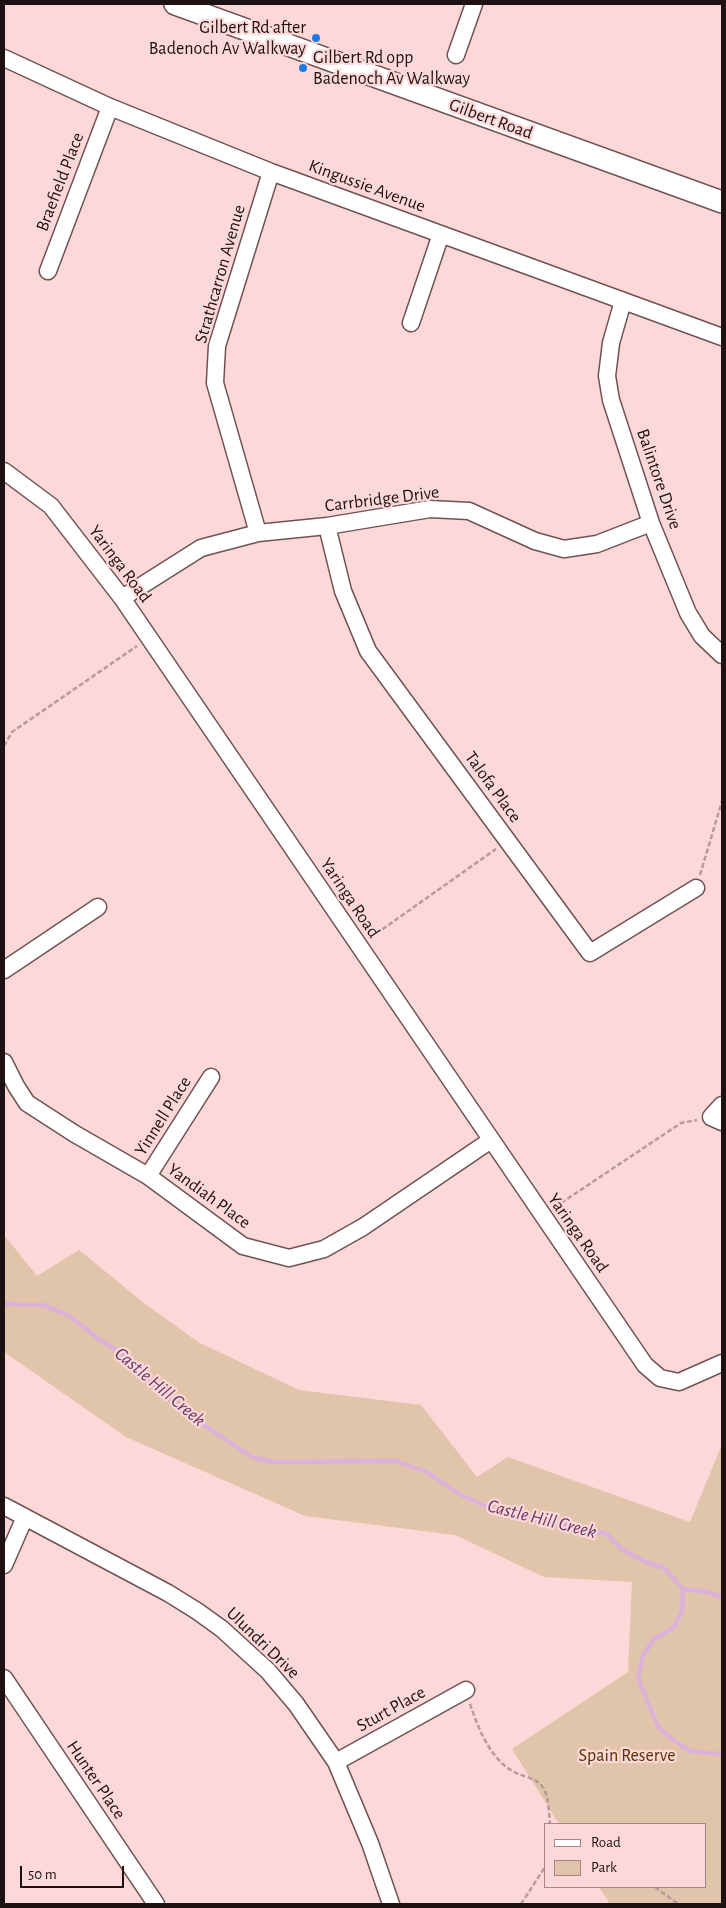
<!DOCTYPE html>
<html>
<head>
<meta charset="utf-8">
<style>
	body { margin:0 }
	#map { position:relative; width:726px; height:1908px; overflow:hidden; background:#fdd8d8; font-family:"Alegreya Sans",sans-serif }
	canvas { display:block }
	.frame { position:absolute; inset:0; border:5px solid #1e1112; pointer-events:none }
	.legend { position:absolute; left:544px; top:1823px; width:162px; height:65px; box-sizing:border-box; background:#fdd8d8; border:1px solid #a48889; margin:0; padding:6px 9px; list-style:none; font-size:15px; color:#1e1112 }
	.legend li { display:flex; align-items:center; gap:10px; height:25px }
	.legend b { width:25px; border:1px solid #a48889 }
	.scale { position:absolute; left:20px; top:1866px; width:104px; height:22px; box-sizing:border-box; border:2px solid #1e1112; border-top:0; padding-left:6px; font-size:15px; line-height:18px; white-space:nowrap; color:#1e1112; -webkit-text-stroke:4px #fdd8d8; paint-order:stroke }
</style>
</head>
<body>
<div id="map">
<canvas width="726" height="1908"></canvas>
<div class="frame"></div>
<ul class="legend">
<li><b style="height:6px;background:#fff"></b>Road</li>
<li><b style="height:14px;background:#e1c5aa"></b>Park</li>
</ul>
<div class="scale">50 m</div>
</div>
<script>
const context = document.querySelector('canvas').getContext('2d');
context.lineJoin = 'round';
function paint(path, color) {
  context.fillStyle = color;
  context.fill(path, 'evenodd');
}
function strokePath(path, color, width, dash) {
  context.strokeStyle = color;
  context.lineWidth = width;
  context.lineCap = dash ? 'butt' : 'round';
  context.setLineDash(dash || []);
  context.stroke(path);
}
function write(font, color, halo, rows, align = 'center') {
  context.font = font + ' "Alegreya Sans",sans-serif';
  context.lineWidth = 4.5;
  context.setLineDash([]);
  context.textBaseline = 'middle';
  context.strokeStyle = halo;
  context.fillStyle = color;
  for (const [text, x, y, turn = 0] of rows) {
    context.save();
    context.translate(x, y);
    context.rotate((+turn || 0) * Math.PI / 180);
    context.textAlign = isNaN(turn) ? turn : align;
    if (halo) context.strokeText(text, 0, 0);
    context.fillText(text, 0, 0);
    context.restore();
  }
}
paint(new Path2D(`
	M4,1235L37,1276L79,1250L144,1303L198,1342L299,1390L421,1405L477,1477L508,1457L690,1522L722,1444V1904H610L599,1887H705V1824H559L512,1749L628,1672L632,1582L544,1577L455,1535L305,1516L126,1437L4,1352Z`), '#e1c5aa');
strokePath(new Path2D(`
	M4,1304L43,1305L68,1315L100,1340L125,1355L153,1385L198,1421L252,1457L274,1462L396,1461L427,1472L459,1494L490,1508L561,1525L584,1527L608,1535L623,1550L646,1562L664,1568L683,1589L682,1611L674,1627L653,1640L643,1656L638,1678L658,1727L672,1739L690,1751L722,1754
	M683,1589L707,1592L722,1597`), '#dbb2d8', 4.5);
const minor = new Path2D(`
	M456,55L474,4
	M4,58L110,107L271,172L722,337
	M48,271L110,107
	M623,301L611,343L607,376L611,400L651,523L688,613L702,636L722,655
	M411,323L441,234
	M4,471L51,506L122,598L645,1365L660,1378L679,1382L722,1363
	M327,526L343,591L368,651L590,953L696,888
	M258,533L215,383L217,346L271,172
	M122,598L201,548L258,533L327,526L430,509L469,511L535,541L564,549L597,544L651,523
	M4,970L98,907
	M4,1062L16,1086L27,1103L75,1134L148,1176L243,1246L289,1258L324,1249L363,1227L491,1140
	M722,1105L711,1117L722,1122
	M148,1176L211,1077
	M4,1506L168,1593L197,1611L222,1629L268,1671L296,1704L336,1762L370,1843L391,1904
	M4,1565L25,1517
	M4,1678L156,1904
	M336,1762L466,1690`);
const major = new Path2D(`
	M175,4L722,202`);
strokePath(minor, '#715253', 19);
strokePath(major, '#715253', 24);
strokePath(new Path2D(`
	M4,746L12,732L137,646
	M700,875L722,801
	M370,938L496,849
	M555,1207L681,1123L697,1120
	M470,1704C478,1728 490,1759 514,1772C524,1777 538,1778 544,1789C549,1799 549,1814 550,1824
	M655,1887L678,1904
	M521,1904L545,1867`), '#b79a9a', 2.5, [5, 2.5]);
strokePath(minor, '#fff', 16);
strokePath(major, '#fff', 21);
for (const [x, y, r, color] of [
	[316,38,5,"#1e79e3"],
	[303,68,5,"#1e79e3"]
]) {
  const dot = new Path2D();
  dot.arc(x, y, r, 0, 2 * Math.PI);
  context.fillStyle = color;
  context.fill(dot);
  strokePath(dot, '#fdd8d8', 2);
}
write('18px', '#1e1112', '#fdd8d8', [
	["Gilbert Rd after",306,28],
	["Badenoch Av Walkway",306,49],
	["Gilbert Rd opp",313,58,"left"],
	["Badenoch Av Walkway",313,79,"left"]
], 'right');
write('18px', '#1e1112', '#fdd8d8', [
	["Gilbert Road",491,119,20],
	["Braefield Place",60,182,-69],
	["Kingussie Avenue",367,186,20],
	["Strathcarron Avenue",220,274,-74],
	["Balintore Drive",659,479,71],
	["Carrbridge Drive",382,499,-7],
	["Yaringa Road",120,564,53],
	["Talofa Place",493,787,54],
	["Yaringa Road",350,898,56],
	["Yinnell Place",163,1116,-58],
	["Yandiah Place",209,1196,36],
	["Yaringa Road",578,1233,55],
	["Ulundri Drive",263,1643,44],
	["Sturt Place",391,1709,-29],
	["Hunter Place",96,1780,56]
]);
write('18px', '#573100', '#fdd8d8', [
	["Spain Reserve",627,1756]
]);
write('italic 19px', '#673565', '#fdd8d8', [
	["Castle Hill Creek",160,1387,40],
	["Castle Hill Creek",542,1519,14]
]);
</script>
</body>
</html>
